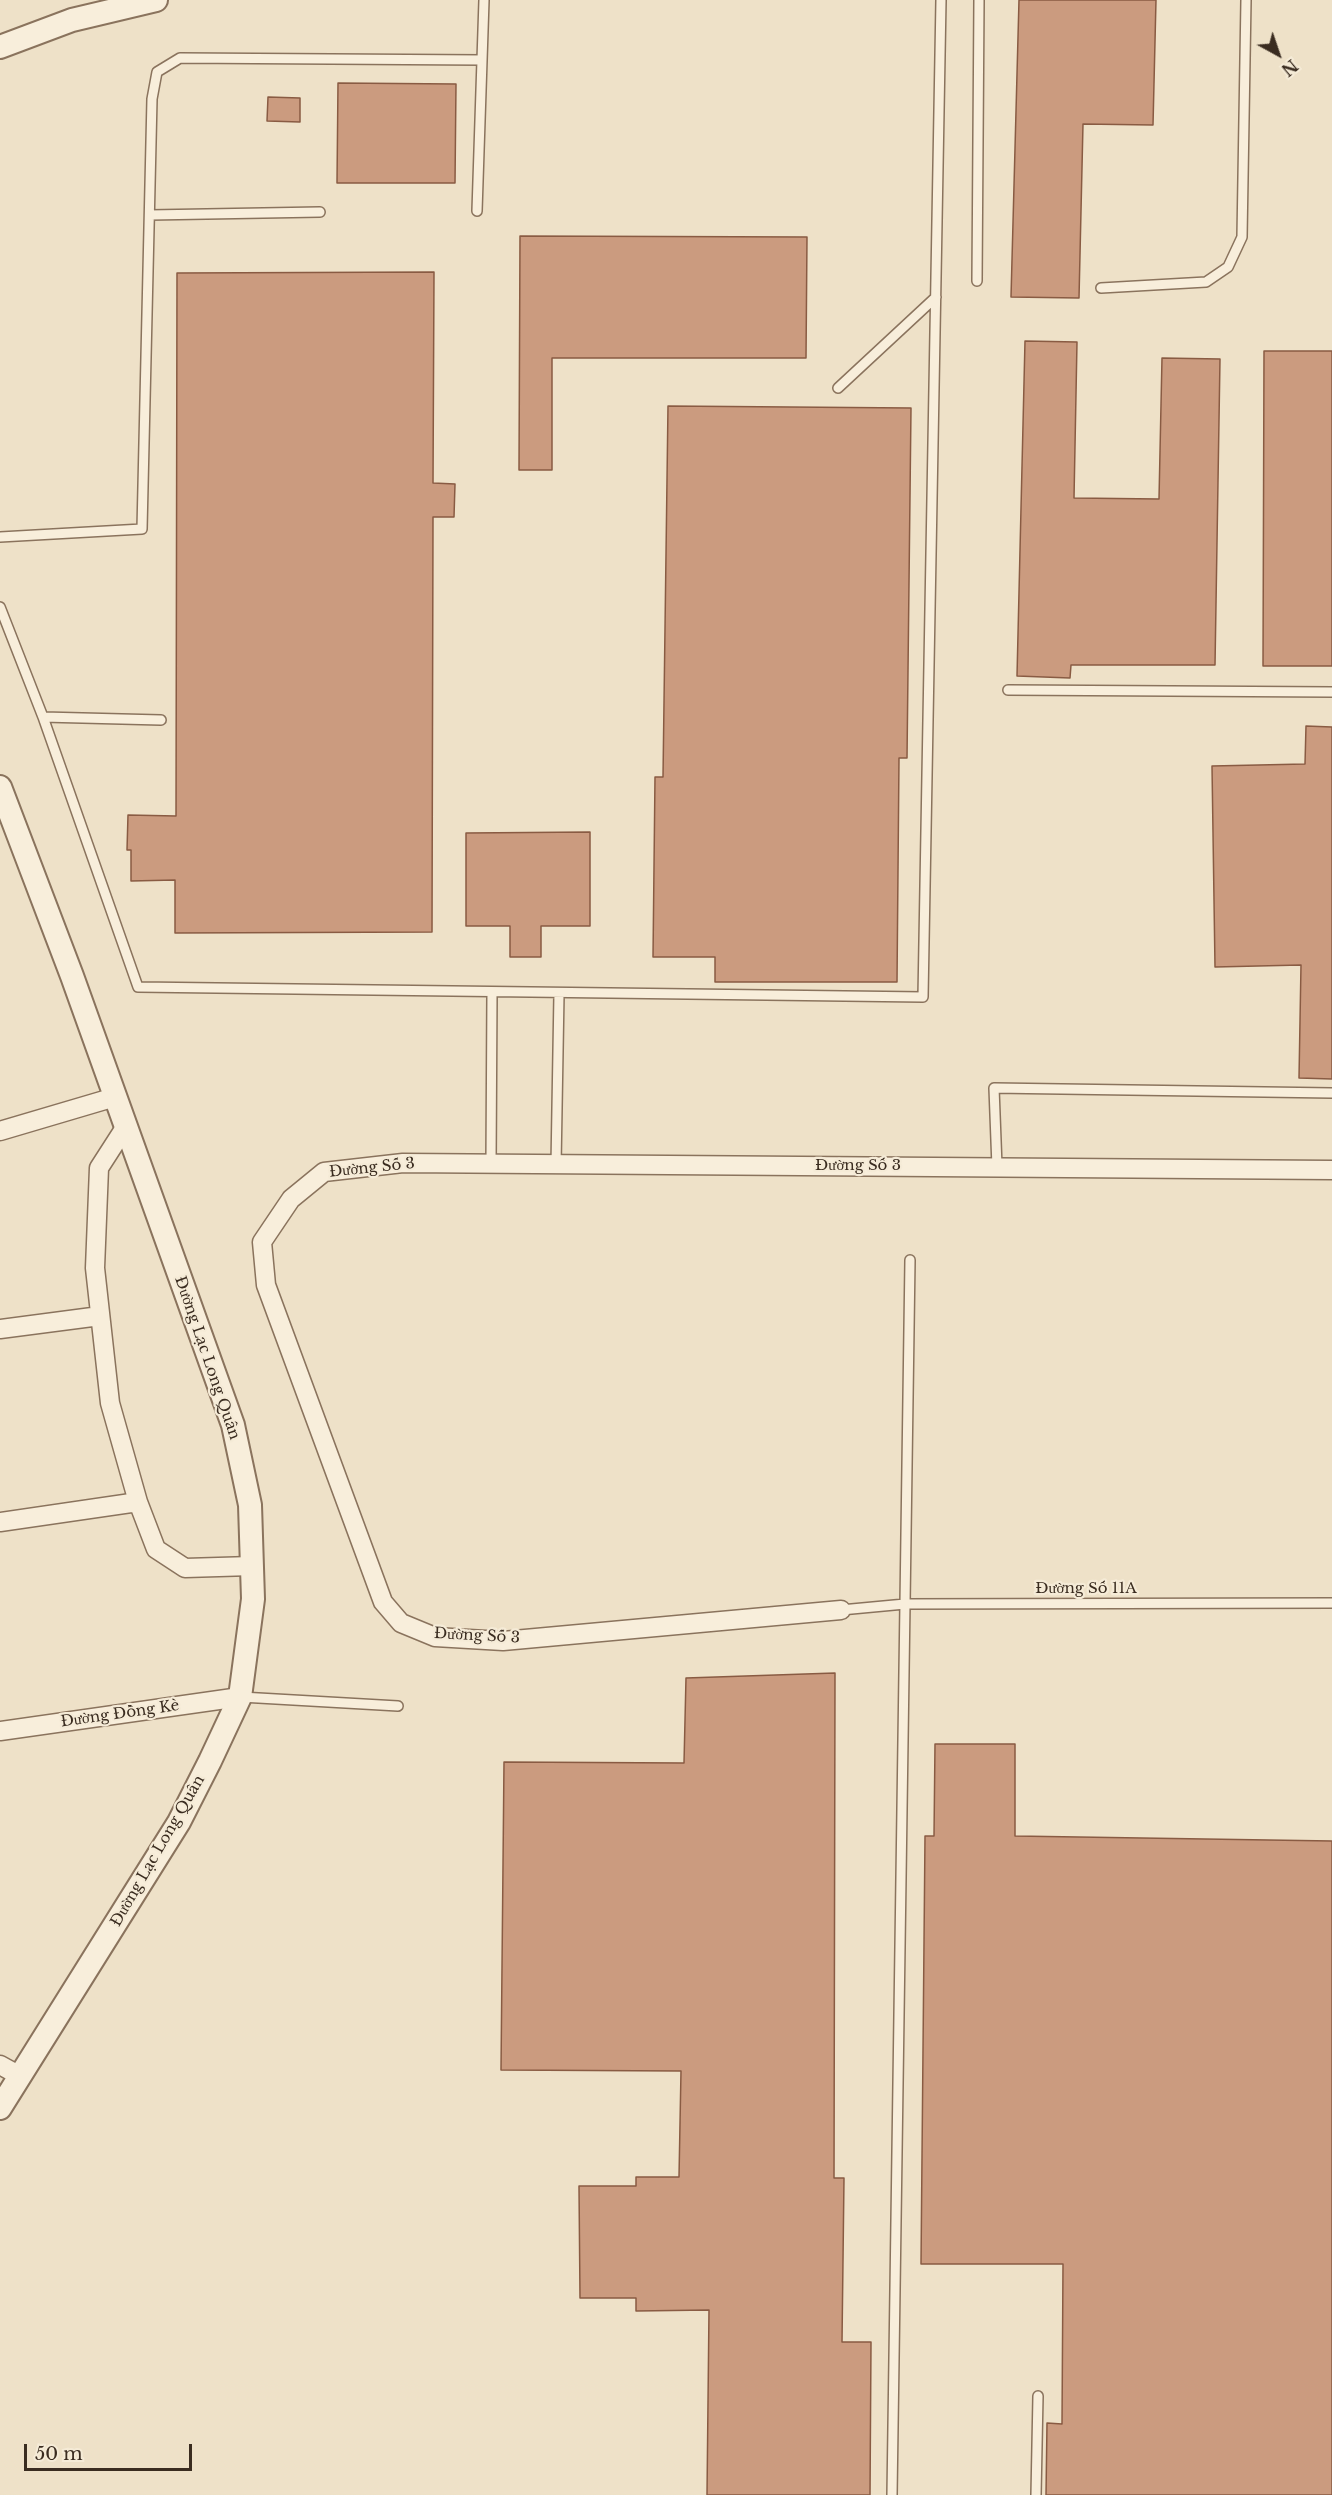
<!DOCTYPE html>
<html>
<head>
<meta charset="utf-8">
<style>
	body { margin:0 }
	#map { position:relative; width:1332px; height:2495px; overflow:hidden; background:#eee1c8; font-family:"Libre Baskerville",serif }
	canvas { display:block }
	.north { position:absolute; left:1248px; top:24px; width:60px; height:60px; -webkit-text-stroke:4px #f5ebd7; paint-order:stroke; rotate:140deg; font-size:16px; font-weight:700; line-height:24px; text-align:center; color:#3a2c20 }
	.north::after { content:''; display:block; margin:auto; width:21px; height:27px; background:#3a2c20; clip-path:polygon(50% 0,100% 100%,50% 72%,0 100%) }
	.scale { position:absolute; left:24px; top:2444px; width:168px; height:27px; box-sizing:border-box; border:3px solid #3a2c20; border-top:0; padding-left:8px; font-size:18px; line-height:21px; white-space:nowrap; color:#3a2c20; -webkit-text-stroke:4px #f5ebd7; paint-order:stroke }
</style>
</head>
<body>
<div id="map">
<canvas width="1332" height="2495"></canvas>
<div class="north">N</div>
<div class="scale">50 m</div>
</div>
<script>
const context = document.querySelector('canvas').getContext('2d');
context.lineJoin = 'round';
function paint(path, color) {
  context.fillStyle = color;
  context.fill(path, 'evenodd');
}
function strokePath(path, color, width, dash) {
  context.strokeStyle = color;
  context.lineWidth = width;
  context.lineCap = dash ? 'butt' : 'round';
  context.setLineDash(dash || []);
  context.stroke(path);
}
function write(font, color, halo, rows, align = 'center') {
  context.font = font + ' "Libre Baskerville",serif';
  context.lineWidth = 4.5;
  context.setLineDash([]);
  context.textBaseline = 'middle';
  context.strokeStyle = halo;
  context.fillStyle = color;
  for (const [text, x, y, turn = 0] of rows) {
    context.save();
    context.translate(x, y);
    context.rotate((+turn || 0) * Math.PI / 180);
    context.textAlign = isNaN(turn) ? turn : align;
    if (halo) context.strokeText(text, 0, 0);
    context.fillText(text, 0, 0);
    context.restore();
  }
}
const building = new Path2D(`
	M1019,0H1156L1153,125L1083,124L1079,298L1011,297Z
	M338,83L456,84L455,183H337Z
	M268,97L300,98V122L267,121Z
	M520,236L807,237L806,358H552V470H519Z
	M434,272L433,483L455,484L454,517H433L432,932L175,933V880L131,881V850H127L128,815L176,816L177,273Z
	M1025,341L1077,342L1074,498L1159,499L1162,358L1220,359L1215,665H1071L1070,678L1017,676Z
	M1264,351H1332V666H1263Z
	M668,406L911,408L907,758H899L897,982H715V957H653L655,777H663Z
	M1306,726L1332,727V1079L1299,1078L1301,965L1215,967L1212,766L1305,764Z
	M590,832V926H541V957H510V926H466V833Z
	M835,1673L834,2178H844L842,2342H871L870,2495H707L709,2310L636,2311V2298H580L579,2186H636V2177H679L681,2071L501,2070L504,1762L684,1763L686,1678Z
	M935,1744H1015V1836L1332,1841V2495H1046L1047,2423L1062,2424L1063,2264H921L925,1836H934Z`);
paint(building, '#cb9b7f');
strokePath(building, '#895b43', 1.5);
const service = new Path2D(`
	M477,211L484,0
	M150,215L320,212
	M977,281L979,0
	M1101,288L1206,282L1228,267L1242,237L1246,0
	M838,388L936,297
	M0,537L142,529L152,99L157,72L180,58L482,60
	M0,607L43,717L138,987L923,997L941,0
	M1008,690L1332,692
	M43,717L161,720
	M491,1163L492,993
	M556,1165L559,994
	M997,1167L994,1088L1332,1093
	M841,1610L905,1604L1332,1603
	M241,1697L398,1706
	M892,2495L910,1260
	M1036,2495L1038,2396`);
const minor = new Path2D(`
	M126,1126L99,1168L95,1268L110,1403L138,1502L156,1549L185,1568L252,1566
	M0,1131L115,1097
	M0,1329L100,1316
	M0,1522L138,1502
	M841,1610L503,1641L435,1637L401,1623L383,1602L266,1285L262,1242L291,1199L324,1172L403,1163L1332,1170
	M0,1731L240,1697
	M0,2065L20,2076`);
const tertiary = new Path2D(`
	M0,47L72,20L156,0
	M0,787L72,976L233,1425L250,1505L253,1599L240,1697L210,1761L179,1822L0,2108`);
strokePath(service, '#8a735d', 12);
strokePath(minor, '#8a735d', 21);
strokePath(tertiary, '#8a735d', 26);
strokePath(service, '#f8eedb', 9);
strokePath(minor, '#f8eedb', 18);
strokePath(tertiary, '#f8eedb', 22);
write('15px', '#3a2c20', '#f5ebd7', [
	["Đường Số 3",858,1166],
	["Đường Số 3",372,1168,-6],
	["Đường Lạc Long Quân",207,1358,71],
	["Đường Số 11A",1086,1589],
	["Đường Số 3",477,1636,3],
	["Đường Đồng Kè",120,1714,-8],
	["Đường Lạc Long Quân",158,1851,-60]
]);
</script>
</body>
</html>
